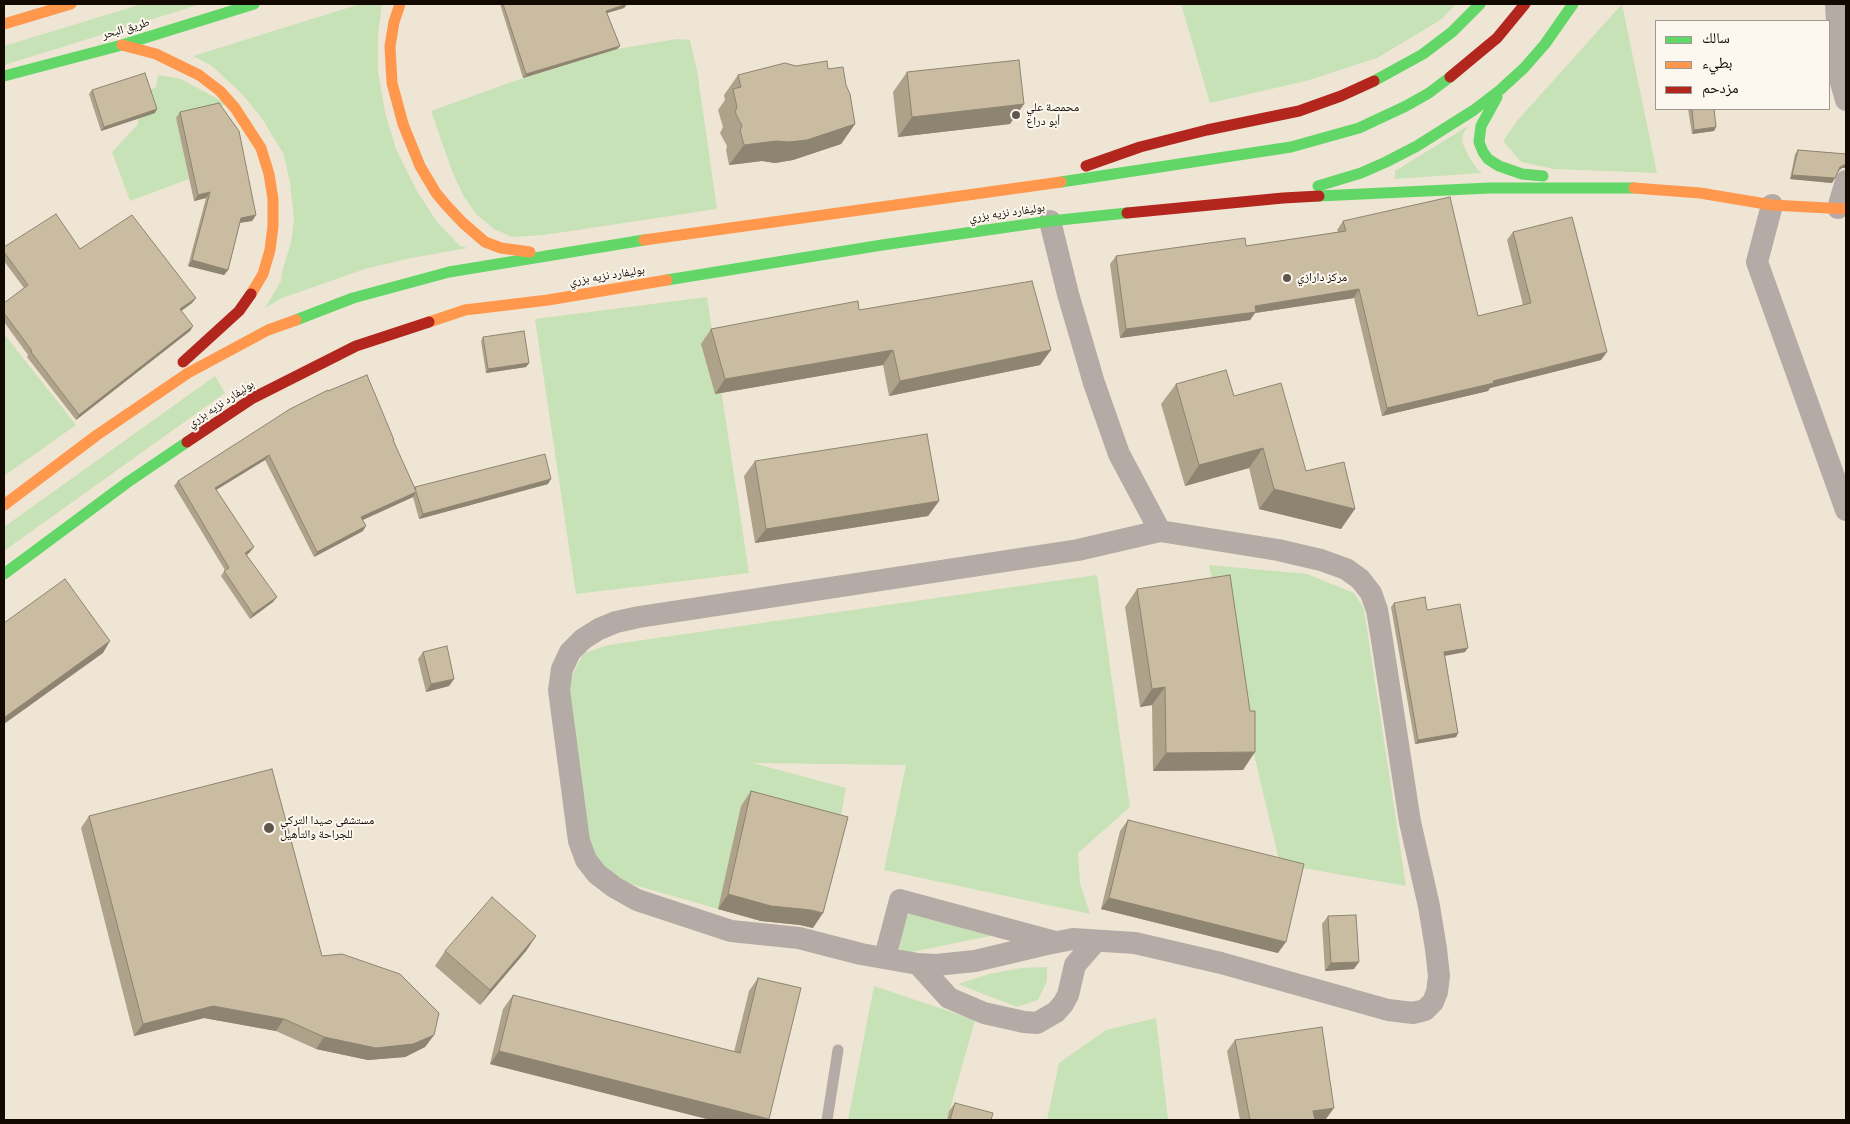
<!DOCTYPE html>
<html>
<head>
<meta charset="utf-8">
<style>
	body { margin:0 }
	#map { position:relative; width:1850px; height:1124px; overflow:hidden; background:#efe5d4; font-family:"Archivo Narrow","Noto Naskh Arabic",sans-serif }
	canvas { display:block }
	.frame { position:absolute; inset:0; border:5px solid #120a01; pointer-events:none }
	.legend { position:absolute; left:1655px; top:20px; width:175px; height:90px; box-sizing:border-box; background:#fcf7ef; border:1px solid #9e9890; margin:0; padding:6px 9px; list-style:none; font-size:15px; color:#120a01 }
	.legend li { display:flex; align-items:center; gap:10px; height:25px }
	.legend b { width:25px; border:1px solid #9e9890 }
</style>
</head>
<body>
<div id="map">
<canvas width="1850" height="1124"></canvas>
<div class="frame"></div>
<ul class="legend">
<li><b style="height:6px;background:#63d668"></b>سالك</li>
<li><b style="height:6px;background:#ff974d"></b>بطيء</li>
<li><b style="height:6px;background:#b3261e"></b>مزدحم</li>
</ul>
</div>
<script>
const g = document.querySelector('canvas').getContext('2d');
g.lineJoin = 'round';
function fill(path, color) { g.fillStyle = color; g.fill(path, 'evenodd'); }
const poly = rows => new Path2D(rows.map(r => 'M' + r).join(''));
function strokePath(path, color, width, dash) { g.strokeStyle = color; g.lineWidth = width; g.lineCap = dash ? 'butt' : 'round'; g.setLineDash(dash || []); g.stroke(path); }
function drawText(font, color, halo, rows, align = 'center') {
  g.font = font + ' "Archivo Narrow","Noto Naskh Arabic",sans-serif'; g.lineWidth = 4; g.setLineDash([]); g.textBaseline = 'middle'; g.strokeStyle = halo; g.fillStyle = color; for (const [text, x, y, turn = 0] of rows) {
    g.save(); g.translate(x, y); g.rotate((+turn || 0) * Math.PI / 180); g.textAlign = isNaN(turn) ? turn : align; if (halo) g.strokeText(text, 0, 0); g.fillText(text, 0, 0); g.restore();
  }
}
fill(poly([
	[142,4,201,4,4,65,4,46],
	[360,4,382,4,378,35,378,71,385,112,396,149,417,191,437,222,460,246,468,248,411,258,365,269,282,298,265,308,281,281,282,272,291,243,294,219,290,183,284,155,263,120,243,95,212,66,193,56],
	[1181,4,1456,4,1442,19,1377,58,1306,81,1210,103],
	[1622,4,1657,173,1554,169,1521,162,1503,141,1517,121],
	[677,39,690,40,697,70,717,209,544,235,512,237,494,229,476,214,463,195,452,171,431,111,523,78,617,49],
	[158,75,181,79,227,104,176,118,189,179,130,201,112,152,138,124,138,119,147,91,156,87],
	[1468,126,1463,134,1462,142,1469,157,1477,169,1482,173,1395,179,1395,171],
	[707,297,749,573,576,594,535,319],
	[4,334,76,425,4,476],
	[215,376,225,393,4,551,4,527],
	[1209,565,1307,574,1354,593,1364,609,1406,886,1280,864],
	[1097,575,1130,807,1078,853,1080,883,1090,914,884,870,906,765,753,763,846,788,838,832,718,909,624,882,601,865,588,842,568,689,575,669,584,653,608,645],
	[912,912,1000,934,907,953,903,952,898,946,907,916],
	[1047,967,1047,981,1038,1000,1017,1007,958,984,989,974,1021,968],
	[874,986,975,1020,947,1120,848,1120],
	[1156,1018,1168,1120,1047,1120,1059,1063,1106,1030]
]), '#c8e2b7');
strokePath(poly([
	[827,1120,838,1050]
]), '#b4aba6', 11);
strokePath(poly([
	[1836,4,1840,79,1846,100],
	[1772,205,1757,262,1846,510],
	[1838,208,1846,181],
	[1050,221,1068,294,1094,383,1119,454,1160,531],
	[1160,531,1278,550,1321,560,1346,569,1360,579,1371,593,1377,610,1382,640,1410,822,1429,906,1436,949,1439,976,1437,992,1433,1002,1425,1010,1413,1013,1388,1010,1221,963,1135,943,1073,939,1047,944,975,961,936,965,918,964,861,954,799,938,731,931,637,900,614,887,597,874,586,860,579,841,559,690,562,669,570,652,583,639,599,629,616,622,639,617,1078,550,1160,531],
	[885,957,900,900,1052,941],
	[918,964,949,998,984,1013,1024,1022,1037,1023,1056,1012,1063,1004,1068,995,1075,965,1096,941]
]), '#b4aba6', 22);
strokePath(poly([
	[4,76,122,45,254,4],
	[1374,81,1423,54,1452,32,1480,4],
	[1497,97,1481,126,1479,142,1483,152,1488,159,1499,166,1522,174,1543,176],
	[1061,182,1291,147,1359,128,1406,106,1429,93,1450,77],
	[1318,186,1361,173,1386,162,1417,146,1474,110,1500,90,1524,68,1545,44,1573,4],
	[1319,196,1490,188,1634,188],
	[667,280,882,245,1050,221,1127,213],
	[296,320,353,298,449,272,644,240],
	[4,574,128,482,187,442]
]), '#63d668', 11);
strokePath(poly([
	[400,4,394,22,390,46,392,83,403,124,420,166,436,193,446,205,463,223,485,242,501,248,530,252],
	[4,24,71,4],
	[122,45,156,54,199,75,220,91,235,108,261,148,269,174,273,199,273,226,270,250,263,274,251,294],
	[1634,188,1700,193,1772,205,1846,209],
	[644,240,1061,182],
	[429,322,465,310,548,300,667,280],
	[4,505,97,435,188,373,268,330,296,320]
]), '#ff974d', 11);
strokePath(poly([
	[1450,77,1497,38,1525,4],
	[1086,166,1140,147,1207,130,1299,111,1341,96,1374,81],
	[1127,213,1283,198,1319,196],
	[183,362,239,311,251,294],
	[187,442,253,398,356,346,429,322]
]), '#b3261e', 11);
fill(poly([
	[500,4,627,4,624,8,607,13,620,46,617,49,523,78],
	[796,66,855,124,841,144,793,160,775,163,762,161,729,165,726,150,727,146,720,133,723,127,718,110,725,100,724,95,738,75],
	[907,72,1010,124,898,137,893,92],
	[92,90,155,113,101,131,89,94],
	[1688,109,1714,109,1716,127,1714,131,1692,134],
	[180,112,256,215,252,221,240,223,228,270,224,275,188,266,206,198,194,201,176,118],
	[1798,150,1846,154,1846,168,1842,168,1839,171,1832,183,1790,179,1795,154],
	[1343,221,1478,316,1523,305,1507,240,1513,232,1601,360,1490,388,1488,391,1382,416,1354,298,1255,313,1250,320,1120,338,1110,264,1116,256,1246,246,1338,232,1337,230],
	[4,247,80,249,196,298,192,303,181,311,193,326,190,331,76,420,27,357,28,355,4,322,4,303,24,288,4,261],
	[859,310,1051,350,1040,365,889,396,883,365,715,394,701,344,711,329],
	[483,337,529,363,526,367,486,373,481,341],
	[1176,384,1234,396,1306,471,1341,529,1259,509,1249,468,1185,486,1161,404],
	[328,391,394,440,393,441,414,487,548,484,419,519,413,497,363,520,363,531,314,557,265,460,216,490,250,552,247,555,273,602,250,619,221,576,225,570,174,486,178,481],
	[755,461,939,501,928,516,755,543,744,476],
	[1137,589,1243,770,1153,771,1152,705,1140,707,1125,607],
	[1394,603,1427,610,1465,652,1445,656,1458,733,1456,737,1415,744,1391,607],
	[423,652,454,679,449,686,426,692,418,659],
	[751,791,813,928,800,925,761,921,718,909,741,806],
	[89,816,322,956,434,1035,425,1047,405,1057,368,1060,316,1049,276,1031,204,1018,134,1036,81,828],
	[1128,820,1278,953,1101,909,1120,831],
	[1328,916,1354,969,1325,971,1322,924],
	[536,936,526,951,480,1005,435,966,445,951],
	[758,978,768,1120,711,1120,490,1064,503,1009,513,995,734,1052,749,991],
	[1235,1040,1326,1119,1319,1120,1240,1120,1227,1051],
	[955,1103,991,1120,947,1120,949,1111]
]), '#aea28a');
fill(poly([
	[627,4,624,8,604,14,606,11],
	[620,46,617,49,523,78,526,74],
	[1024,104,1010,124,898,137,912,117],
	[157,109,155,113,101,131,104,127],
	[855,124,841,144,793,160,775,163,762,161,729,165,744,145],
	[1716,127,1714,131,1692,134,1694,130],
	[1846,164,1846,168,1842,168,1837,171,1840,167],
	[1792,175,1835,178,1832,183,1790,179],
	[210,192,206,198,194,201,198,195],
	[256,215,252,221,237,223,241,218],
	[192,260,228,270,224,275,188,266],
	[1359,289,1354,298,1255,313,1250,320,1120,338,1126,329,1255,306],
	[196,298,192,303,177,314,180,309],
	[193,326,190,331,76,420,79,415],
	[893,350,883,365,715,394,725,379],
	[1051,350,1040,365,889,396,900,381],
	[1607,352,1601,360,1490,388,1488,391,1382,416,1387,408],
	[529,363,526,367,486,373,488,369],
	[1263,448,1249,468,1185,486,1199,465],
	[269,455,265,460,211,493,215,488],
	[551,479,548,484,419,519,423,514],
	[1274,489,1355,509,1341,529,1259,509],
	[416,492,413,497,358,522,361,517],
	[939,501,928,516,755,543,766,529],
	[366,526,363,531,314,557,317,552],
	[254,547,250,552,242,558,245,553],
	[277,597,273,602,250,619,253,614],
	[110,641,103,653,4,724,4,719,5,717],
	[1468,648,1465,652,1442,656,1444,652],
	[454,679,449,686,426,692,431,684],
	[1165,687,1152,705,1140,707,1152,689],
	[1458,733,1456,737,1415,744,1418,740],
	[1255,752,1243,770,1153,771,1166,753],
	[728,894,811,910,823,913,813,928,800,925,761,921,718,909],
	[1109,898,1286,942,1278,953,1101,909],
	[536,936,526,951,480,1005,490,990],
	[1359,962,1354,969,1325,971,1331,963],
	[213,1006,284,1019,276,1031,204,1018,134,1036,143,1024],
	[434,1035,425,1047,405,1057,368,1060,316,1049,324,1037],
	[499,1051,769,1119,768,1120,711,1120,490,1064],
	[1334,1108,1326,1119,1319,1120,1307,1120,1313,1111]
]), '#8d8471');
const building = poly([
	[503,4,627,4,606,11,620,46,526,74,503,4],
	[1019,60,1024,104,912,117,907,72,1019,60],
	[827,61,828,69,843,67,846,85,850,94,855,124,807,140,789,142,776,141,744,145,740,130,742,126,735,112,737,107,733,89,741,87,738,75,785,63,796,66,827,61],
	[145,73,157,109,104,127,92,90,145,73],
	[219,103,239,131,256,215,241,218,228,270,192,260,210,192,198,195,180,112,219,103],
	[1692,109,1714,109,1716,127,1694,130,1692,109],
	[1798,150,1846,154,1846,164,1840,167,1835,178,1792,175,1798,150],
	[1450,197,1478,316,1531,303,1513,232,1572,217,1607,352,1493,381,1494,383,1387,408,1359,289,1255,306,1256,312,1126,329,1116,256,1245,238,1246,246,1346,231,1343,221,1450,197],
	[56,214,80,249,132,215,196,298,180,309,193,326,79,415,31,352,32,351,4,313,4,303,28,285,4,252,4,247,56,214],
	[1032,281,1051,350,900,381,893,350,725,379,711,329,858,301,859,310,1032,281],
	[524,331,529,363,488,369,483,337,524,331],
	[1226,370,1234,396,1281,383,1306,471,1344,462,1355,509,1274,489,1263,448,1199,465,1176,384,1226,370],
	[367,375,394,440,393,440,416,491,415,487,545,454,551,479,423,514,416,492,361,517,366,526,317,552,269,455,215,488,254,547,245,553,277,597,253,614,224,571,229,568,178,481,290,409,328,390,328,391,367,375],
	[927,434,939,501,766,529,755,461,927,434],
	[1230,575,1250,711,1255,711,1255,752,1166,753,1165,687,1152,689,1137,589,1230,575],
	[65,579,110,641,5,717,4,716,4,623,65,579],
	[1425,597,1427,610,1460,604,1468,648,1444,652,1458,733,1418,740,1394,603,1425,597],
	[447,646,454,679,431,684,423,652,447,646],
	[272,769,322,956,342,954,400,974,439,1013,434,1035,413,1044,376,1048,324,1037,284,1019,213,1006,143,1024,89,816,272,769],
	[751,791,848,817,823,913,811,910,771,906,728,894,751,791],
	[1128,820,1304,864,1286,942,1109,898,1128,820],
	[492,897,536,936,490,990,445,951,492,897],
	[1356,915,1359,962,1331,963,1328,916,1356,915],
	[758,978,801,988,769,1119,499,1051,513,995,740,1053,758,978],
	[1322,1027,1334,1108,1313,1111,1315,1120,1250,1120,1235,1040,1322,1027],
	[955,1103,993,1113,991,1120,950,1120,955,1103]
]);
fill(building, '#cabca1');
strokePath(building, '#8d8471', 1);
for (const [x, y, r, color] of [
	[1016,115,5,"#5f574b"],
	[1287,278,5,"#5f574b"],
	[269,828,6,"#5f574b"]
]) { const dot = new Path2D(); dot.arc(x, y, r, 0, 2 * Math.PI); g.fillStyle = color; g.fill(dot); strokePath(dot, '#fcf7ef', 2); }
drawText('12px', '#120a01', '#fcf7ef', [
	["طريق البحر",126,29,-16],
	["بوليفارد نزيه بزري",1007,213,-8],
	["بوليفارد نزيه بزري",607,276,-9],
	["بوليفارد نزيه بزري",221,404,-33]
]);
drawText('12px', '#120a01', '#fcf7ef', [
	["محمصة علي",1026,108],
	["أبو دراع",1026,122],
	["مركز دارازي",1297,278],
	["مستشفى صيدا التركي",280,821],
	["للجراحة والتأهيل",280,835]
], 'left');
</script>
</body>
</html>
